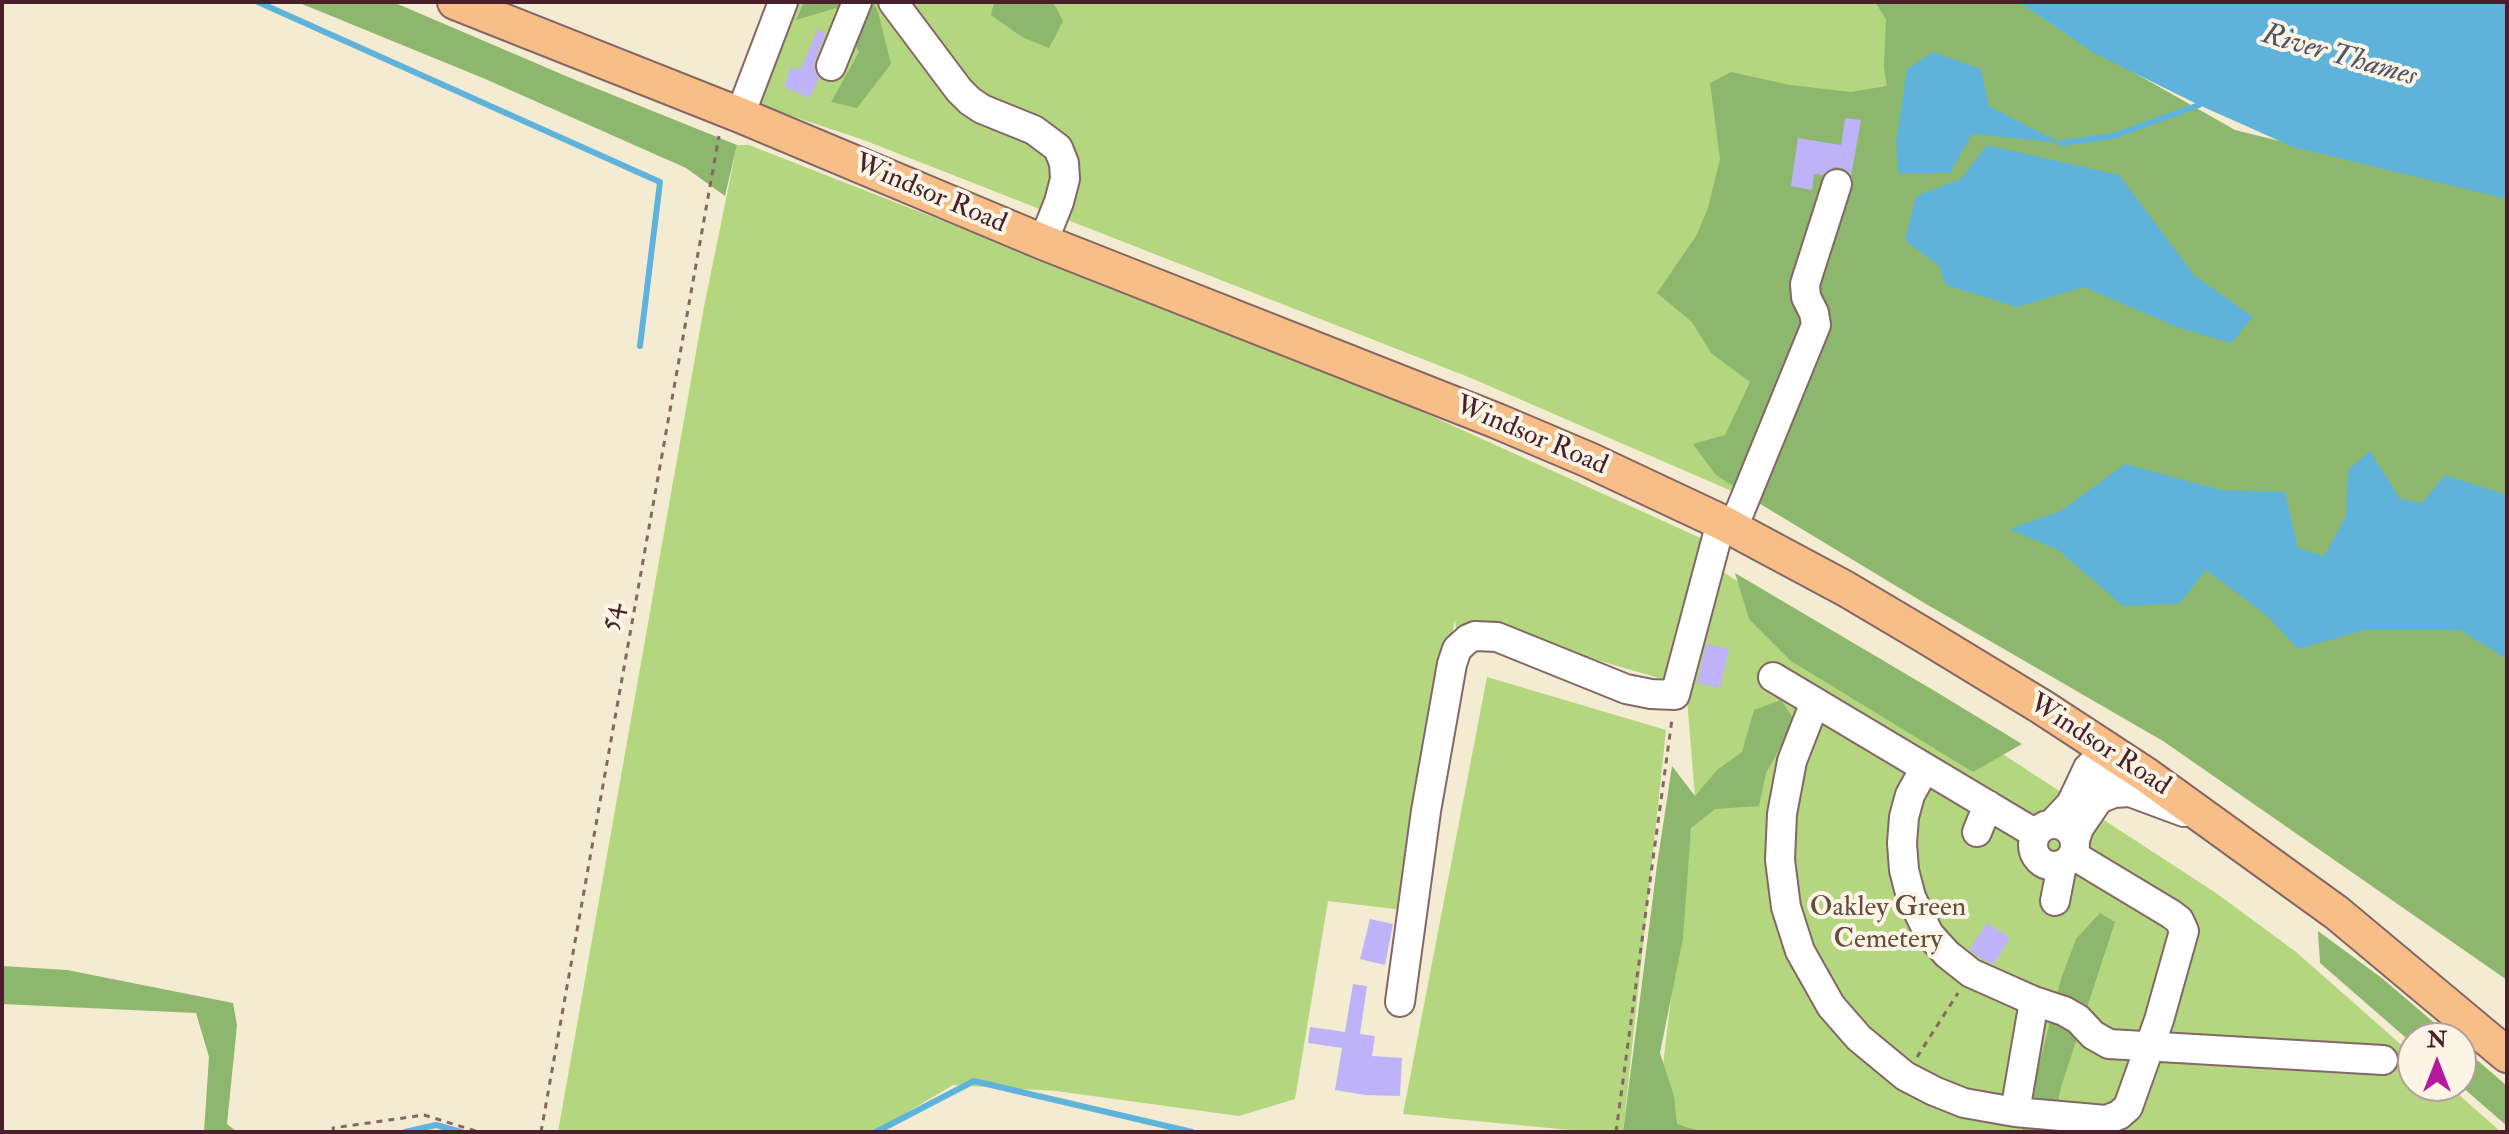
<!DOCTYPE html>
<html>
<head>
<meta charset="utf-8">
<style>
	body { margin:0 }
	#map { position:relative; width:2509px; height:1134px; overflow:hidden; background:#f3ebd2; font-family:"IM FELL Double Pica",serif }
	canvas { display:block }
	.frame { position:absolute; inset:0; border:4px solid #4a1f2b; pointer-events:none }
	.north { position:absolute; left:2397px; top:1022px; width:80px; height:80px; box-sizing:border-box; background:#fcf5e5; border:2px solid #b59f9b; border-radius:50%; rotate:0deg; font-size:22px; font-weight:700; line-height:32px; text-align:center; color:#4a1f2b }
	.north::after { content:''; display:block; margin:auto; width:28px; height:36px; background:#b5179e; clip-path:polygon(50% 0,100% 100%,50% 72%,0 100%) }
</style>
</head>
<body>
<div id="map">
<canvas width="2509" height="1134"></canvas>
<div class="frame"></div>
<div class="north">N</div>
</div>
<script>
const g = document.querySelector('canvas').getContext('2d');
g.lineJoin = 'round';
function fill(path, color) { g.fillStyle = color; g.fill(path, 'evenodd'); }
const poly = rows => new Path2D(rows.map(r => 'M' + r).join(''));
function strokePath(path, color, width, dash) { g.strokeStyle = color; g.lineWidth = width; g.lineCap = dash ? 'butt' : 'round'; g.setLineDash(dash || []); g.stroke(path); }
function drawText(font, color, halo, rows, align = 'center') {
  g.font = font + ' "IM FELL Double Pica",serif'; g.lineWidth = 8; g.setLineDash([]); g.textBaseline = 'middle'; g.strokeStyle = halo; g.fillStyle = color; for (const [text, x, y, turn = 0] of rows) {
    g.save(); g.translate(x, y); g.rotate((+turn || 0) * Math.PI / 180); g.textAlign = isNaN(turn) ? turn : align; if (halo) g.strokeText(text, 0, 0); g.fillText(text, 0, 0); g.restore();
  }
}
fill(poly([
	[798,2,1912,2,1880,111,1757,502,1471,378,861,139,758,105],
	[737,145,749,145,1374,390,1705,540,1669,681,1487,628,1456,628,1455,619,1403,910,1328,901,1295,1099,1239,1116,1056,1091,953,1085,874,1132,558,1132,704,307],
	[1720,570,2216,893,2296,952,2413,1055,2413,1086,2449,1086,2501,1132,1655,1132,1695,797,1687,699],
	[1487,677,1666,730,1623,1132,1591,1132,1403,1114]
]), '#b3d67f');
fill(poly([
	[297,2,393,2,573,79,737,145,725,196,686,168,483,78],
	[804,2,873,2,878,12,891,64,857,108,831,102,859,52,836,8,796,20],
	[994,2,1053,2,1063,21,1049,48,1022,37,991,15],
	[1875,2,2020,2,2068,35,2235,130,2507,197,2507,980,2163,741,1926,604,1757,502,1715,474,1693,444,1725,435,1750,382,1711,353,1692,322,1657,293,1696,236,1708,208,1720,159,1710,83,1731,72,1790,85,1851,92,1887,86,1884,67,1886,19],
	[1735,573,1933,690,2022,744,1973,772,1791,661,1749,619],
	[1781,700,1795,721,1766,773,1759,806,1715,809,1691,828,1683,938,1660,1053,1674,1096,1677,1124,1702,1132,1623,1132,1657,865,1672,766,1695,796,1717,770,1742,752,1754,710],
	[2100,913,2115,922,2061,1087,2052,1132,2022,1132,2061,979,2076,939],
	[2318,931,2383,979,2452,1038,2413,1038,2413,1044,2320,963],
	[2,966,67,970,233,1003,237,1025,227,1124,237,1132,204,1132,209,1057,196,1013,2,1004],
	[2461,1046,2507,1086,2507,1126,2461,1086]
]), '#8eb76e');
fill(poly([
	[2019,2,2507,2,2507,199,2293,147,2199,105,2094,53],
	[1933,52,1981,69,1989,106,2061,143,1972,134,1950,173,1898,173,1896,143,1907,69],
	[1987,145,2119,175,2195,276,2253,317,2231,343,2179,328,2084,287,2017,307,1946,285,1939,266,1905,240,1916,196,1961,179],
	[2370,451,2400,499,2422,503,2445,475,2507,495,2507,659,2460,630,2365,630,2298,649,2266,615,2206,570,2179,604,2123,606,2058,550,2009,529,2061,511,2125,464,2221,490,2285,492,2298,548,2324,556,2346,516,2348,470]
]), '#5fb3db');
strokePath(poly([
	[258,2,660,182,640,346],
	[2061,143,2113,136,2199,105],
	[405,1132,436,1125,461,1132],
	[876,1132,974,1081,1192,1132]
]), '#5fb3db', 6);
fill(poly([
	[818,29,826,33,815,60,814,69,819,77,810,98,784,87,791,67,800,70],
	[1845,118,1861,120,1851,176,1843,168,1834,167,1823,175,1814,174,1812,190,1791,186,1798,138,1841,145],
	[1706,644,1729,649,1720,688,1697,683],
	[1370,919,1393,924,1385,965,1360,959],
	[1987,923,2010,938,1994,964,1980,958,1969,950],
	[1353,984,1367,986,1360,1034,1375,1036,1372,1056,1402,1058,1400,1096,1365,1095,1335,1090,1342,1048,1308,1043,1310,1027,1345,1032]
]), '#beb3f9');
const minor = poly([
	[893,2,959,90,970,101,982,109,1034,130,1058,148,1064,163,1065,179,1059,202,1043,242],
	[831,66,857,2],
	[740,115,783,2],
	[1733,528,1816,325,1814,313,1806,297,1805,284,1837,184],
	[1773,677,2036,834],
	[1815,702,1792,761,1782,814,1780,860,1786,907,1800,951,1831,1006,1859,1038,1905,1076,1934,1091,1964,1103,2015,1112,2106,1120,2119,1115,2128,1107,2159,1020,2184,931,2179,920,2171,914,2073,855],
	[1925,768,1910,795,1904,817,1902,843,1904,870,1911,897,1929,934,1947,954,1971,973,2034,1001,2064,1011,2078,1019,2093,1035,2109,1044,2383,1060],
	[2099,799,2114,793,2130,792,2184,812],
	[2053,823,2071,804,2088,768,2102,755,2110,752,2111,770,2107,787,2079,828,2075,840],
	'2033 845a21 21 0 1 1 42 0a21 21 0 1 1-42 0Z',
	[1977,832,1988,805],
	[2055,901,2062,865],
	[1400,1002,1426,811,1452,664,1457,649,1468,639,1475,636,1497,637,1626,689,1651,694,1675,695,1721,522],
	[2015,1112,2034,1001]
]);
const major = poly([
	[455,2,740,115,1043,242,1497,421,1589,460,1721,522,1846,589,1927,637,2042,707,2146,775,2337,913,2507,1055]
]);
strokePath(minor, '#856665', 32);
strokePath(major, '#856665', 38);
strokePath(poly([
	[1917,1057,1958,993],
	[334,1132,333,1128,424,1115,479,1132],
	[541,1132,719,136],
	[1616,1132,1672,719]
]), '#856665', 3, [6, 6]);
strokePath(minor, '#fff', 28);
strokePath(major, '#f7be87', 34);
drawText('28px', '#4a1f2b', '#fcf5e5', [
	["Windsor Road",930,195,23],
	["Windsor Road",1531,437,23],
	["54",613,617,-80],
	["Windsor Road",2099,746,33]
]);
drawText('28px', '#644d40', '#fcf5e5', [
	["Oakley Green",1888,909],
	["Cemetery",1888,941]
]);
drawText('italic 30px', '#515369', '#fcf5e5', [
	["River Thames",2339,57,16]
]);
</script>
</body>
</html>
